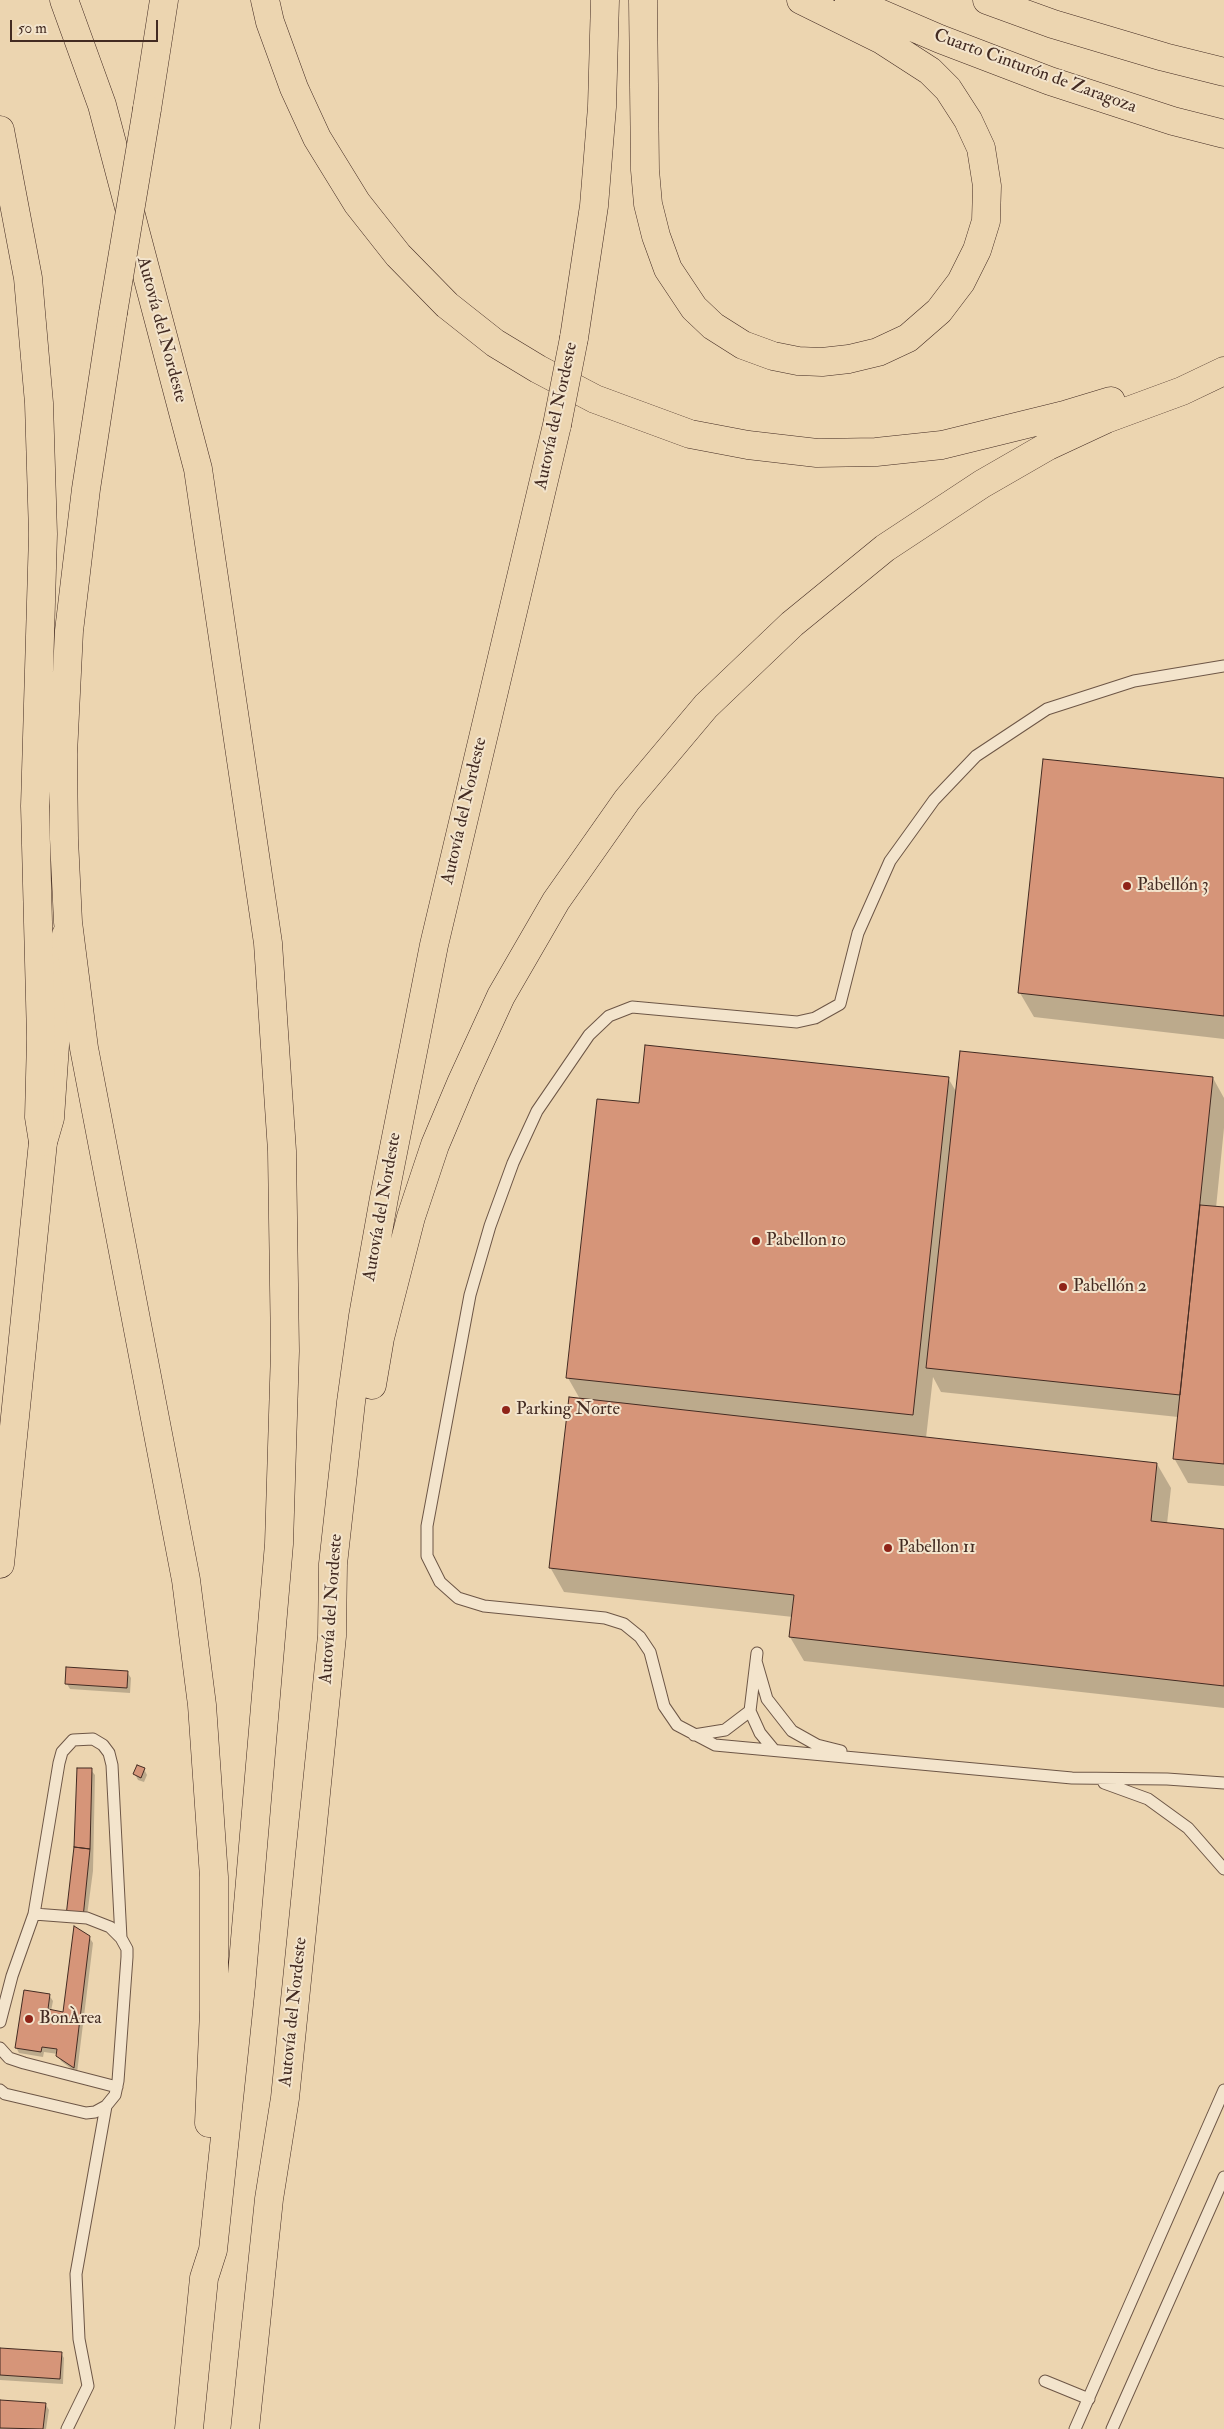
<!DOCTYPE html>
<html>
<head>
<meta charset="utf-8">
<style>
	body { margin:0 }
	#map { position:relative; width:1224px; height:2429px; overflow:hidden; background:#ecd5b0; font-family:"IM FELL Double Pica",serif }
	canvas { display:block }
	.scale { position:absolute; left:10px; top:20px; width:148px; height:22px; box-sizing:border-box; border:2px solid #432b22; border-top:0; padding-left:6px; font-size:15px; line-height:18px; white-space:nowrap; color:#432b22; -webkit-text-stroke:4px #f3e4cc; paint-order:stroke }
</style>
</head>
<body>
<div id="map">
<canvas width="1224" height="2429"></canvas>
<div class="scale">50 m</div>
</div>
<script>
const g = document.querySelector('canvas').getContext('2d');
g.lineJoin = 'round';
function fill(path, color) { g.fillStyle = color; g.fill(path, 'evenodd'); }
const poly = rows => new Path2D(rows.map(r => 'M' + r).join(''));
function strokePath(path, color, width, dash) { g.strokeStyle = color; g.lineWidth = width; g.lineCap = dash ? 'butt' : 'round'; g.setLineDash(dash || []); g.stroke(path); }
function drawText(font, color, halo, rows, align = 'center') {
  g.font = font + ' "IM FELL Double Pica",serif'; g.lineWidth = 4; g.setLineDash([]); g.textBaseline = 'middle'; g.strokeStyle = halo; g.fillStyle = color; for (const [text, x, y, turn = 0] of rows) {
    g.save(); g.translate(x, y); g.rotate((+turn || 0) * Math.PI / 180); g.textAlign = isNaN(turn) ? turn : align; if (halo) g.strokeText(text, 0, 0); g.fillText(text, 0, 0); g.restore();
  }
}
fill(poly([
	[1224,779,1224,1039,1034,1017,1020,993],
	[948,1078,957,1093,1213,1078,1224,1098,1224,1128,1216,1208,1224,1208,1224,1486,1188,1483,1174,1458,1178,1417,941,1392,933,1377,926,1438,1157,1464,1171,1488,1167,1524,1224,1530,1224,1708,804,1661,790,1637,793,1617,564,1592,550,1567,580,1399,568,1378,640,1105],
	[127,1672,131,1678,130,1693,70,1689,67,1684],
	[144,1769,147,1775,144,1782,138,1780,135,1774],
	[91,1770,95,1775,93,1871,86,1923,67,1916],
	[89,1937,93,1943,77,2073,61,2061,58,2054,44,2052,43,2057,19,2053,16,2047,49,1995,53,2001,51,2011,64,2013],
	[0,2349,61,2353,64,2358,63,2384,0,2380],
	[0,2401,46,2405,49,2410,46,2429,0,2429]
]), '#0003');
const building = poly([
	[1043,759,1224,778,1224,1016,1018,993,1043,759],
	[645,1045,949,1077,913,1415,566,1378,597,1099,639,1103,645,1045],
	[960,1051,1213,1077,1180,1395,926,1368,960,1051],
	[1200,1205,1224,1207,1224,1464,1173,1459,1200,1205],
	[569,1397,1157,1463,1151,1521,1224,1529,1224,1686,789,1637,794,1595,549,1568,569,1397],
	[66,1667,128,1671,127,1688,65,1684,66,1667],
	[137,1765,145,1768,141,1778,133,1774,137,1765],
	[77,1768,92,1768,90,1849,74,1847,77,1768],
	[74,1847,90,1849,83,1918,66,1916,74,1847],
	[74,1926,90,1936,74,2068,56,2056,57,2049,42,2047,41,2052,15,2048,24,1990,50,1994,48,2009,63,2012,74,1926],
	[0,2348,62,2352,60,2379,0,2375,0,2348],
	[0,2400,46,2403,43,2429,0,2428,0,2400]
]);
fill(building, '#d69579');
strokePath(building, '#432b22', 1);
const lane = poly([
	[1224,666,1134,681,1047,709,976,756,934,800,890,861,858,933,840,1004,815,1018,797,1022,632,1007,609,1016,589,1035,537,1111,513,1163,490,1226,470,1295,427,1526,427,1556,440,1582,458,1598,484,1606,605,1618,624,1624,640,1637,650,1652,664,1706,677,1725,715,1745,1072,1778,1167,1779,1224,1783],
	[757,1653,750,1711,760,1733,774,1750],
	[756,1661,767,1699,792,1731,817,1745,841,1751],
	[694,1735,725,1730,750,1711],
	[1104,1783,1148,1799,1188,1828,1224,1869],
	[0,2022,12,1976,34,1914,59,1763,62,1752,73,1740,93,1739,103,1745,109,1753,112,1765,121,1938],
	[0,2048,9,2058,24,2063,117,2087],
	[0,2090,5,2094,86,2113,95,2112,106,2106,115,2095,118,2081,127,1957,127,1949,121,1938,110,1927,87,1918,34,1914],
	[1045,2381,1089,2399],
	[67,2429,88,2386,79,2339,76,2274,106,2106],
	[1075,2429,1224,2090],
	[1112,2429,1224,2177]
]);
const primary = poly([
	[0,1564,43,1142,50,1118,60,972,66,935]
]);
const highway = poly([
	[64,0,102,105,198,469,268,943,282,1151,285,1351,279,1544,241,1986,213,2250,204,2278,189,2429],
	[265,0,270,22,294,88,317,138,357,203,398,255,447,305,495,343,538,369,595,399,690,434,748,445,817,453,876,452,942,445,1068,414,1111,401],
	[643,0,645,170,648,204,656,236,668,269,694,308,713,326,743,345,773,356,798,361,822,362,849,359,878,352,908,338,939,311,961,282,977,250,986,221,987,186,981,148,968,120,948,89,930,71,882,40,801,0],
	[849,0,940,39,1050,81,1173,121,1224,134],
	[987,0,1053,24,1164,57,1224,72],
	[147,109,164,0],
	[0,130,28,278,39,403,43,534,35,806,41,1038,39,1117,43,1142],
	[113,313,86,489,69,631,63,754,64,839,68,922,84,1048,186,1580,202,1705,214,1877,214,2011,209,2123],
	[574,338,594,206,602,107,605,0],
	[372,1385,380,1338,411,1217,435,1145,462,1081,501,996,556,901,627,800,706,706,792,624,885,548,982,484,1048,446,1106,419,1182,391,1224,371],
	[245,2429,269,2199,285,2098,332,1636,333,1564,351,1402,363,1316,384,1198,434,945,557,425]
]);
strokePath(lane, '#6d5646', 13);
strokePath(primary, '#432b22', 29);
strokePath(highway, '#432b22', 29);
strokePath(lane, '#f3e4cc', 11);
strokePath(primary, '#ecd5b0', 28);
strokePath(highway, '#ecd5b0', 28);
const highwayBridge = poly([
	[113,313,147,109],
	[557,425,574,338]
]);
strokePath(highwayBridge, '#432b22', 29, []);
strokePath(highwayBridge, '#ecd5b0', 28);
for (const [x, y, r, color] of [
	[1127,886,5,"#8f2418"],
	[756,1241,5,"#8f2418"],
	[1063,1287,5,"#8f2418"],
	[506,1410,5,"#8f2418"],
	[888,1548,5,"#8f2418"],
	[29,2019,5,"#8f2418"]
]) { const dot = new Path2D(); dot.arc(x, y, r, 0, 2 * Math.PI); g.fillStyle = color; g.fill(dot); strokePath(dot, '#f3e4cc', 2); }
drawText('18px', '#432b22', '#f3e4cc', [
	["Cuarto Cinturón de Zaragoza",1035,72,20],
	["Autovía del Nordeste",161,330,75],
	["Autovía del Nordeste",557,416,-78],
	["Autovía del Nordeste",465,811,-77],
	["Autovía del Nordeste",383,1207,-80],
	["Autovía del Nordeste",332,1609,-86],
	["Autovía del Nordeste",294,2012,-84]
]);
drawText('18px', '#432b22', '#f3e4cc', [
	["Pabellón 3",1137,886],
	["Pabellon 10",766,1241],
	["Pabellón 2",1073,1287],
	["Parking Norte",516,1410],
	["Pabellon 11",898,1548],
	["BonÀrea",39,2019]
], 'left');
</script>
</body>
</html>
